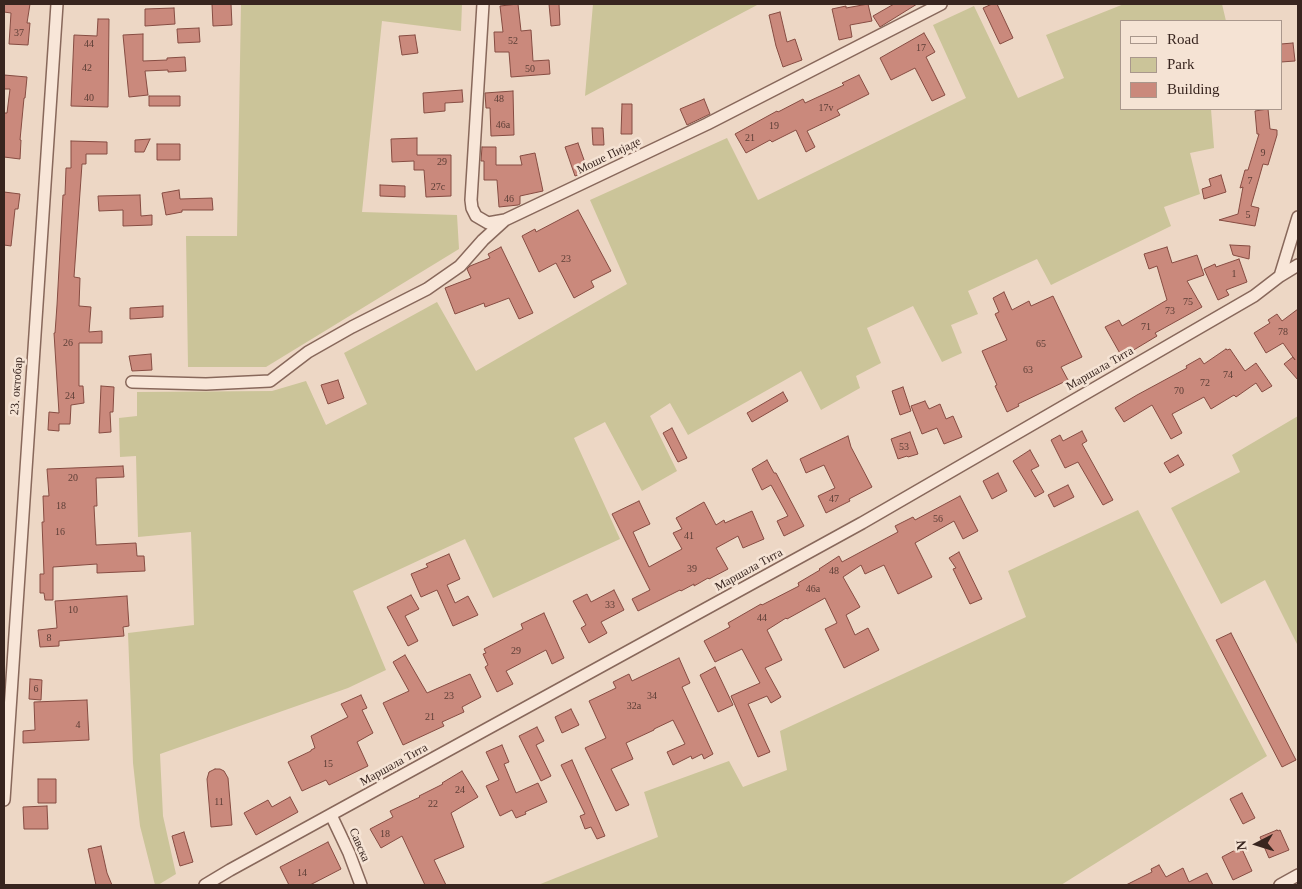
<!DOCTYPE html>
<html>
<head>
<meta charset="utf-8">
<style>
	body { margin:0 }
	#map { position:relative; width:1302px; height:889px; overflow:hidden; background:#edd7c5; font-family:"Times New Roman",serif }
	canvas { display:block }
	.frame { position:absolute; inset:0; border:5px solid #38251f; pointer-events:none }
	.legend { position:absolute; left:1120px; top:20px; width:162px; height:90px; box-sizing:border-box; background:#f5e3d4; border:1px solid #a9978c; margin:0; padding:6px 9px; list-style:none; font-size:15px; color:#38251f }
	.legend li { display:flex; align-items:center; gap:10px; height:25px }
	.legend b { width:25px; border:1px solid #a9978c }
	.north { position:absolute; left:1232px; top:819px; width:50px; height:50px; -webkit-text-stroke:4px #f5e3d4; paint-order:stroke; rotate:265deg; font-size:14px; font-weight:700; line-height:20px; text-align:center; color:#38251f }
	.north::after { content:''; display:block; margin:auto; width:18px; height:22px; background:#38251f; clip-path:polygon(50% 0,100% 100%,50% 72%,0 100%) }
</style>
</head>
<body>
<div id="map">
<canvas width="1302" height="889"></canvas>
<div class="frame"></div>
<ul class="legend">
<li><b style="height:6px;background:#f8e6d8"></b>Road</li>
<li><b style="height:14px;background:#cbc499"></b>Park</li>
<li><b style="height:14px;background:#ca897c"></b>Building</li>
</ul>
<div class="north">N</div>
</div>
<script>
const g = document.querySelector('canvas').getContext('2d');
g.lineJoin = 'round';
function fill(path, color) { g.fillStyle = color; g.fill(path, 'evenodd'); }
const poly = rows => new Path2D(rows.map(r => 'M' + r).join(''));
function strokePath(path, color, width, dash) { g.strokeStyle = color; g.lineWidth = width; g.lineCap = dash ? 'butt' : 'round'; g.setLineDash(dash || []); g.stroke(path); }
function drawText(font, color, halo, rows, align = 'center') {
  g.font = font + ' "Times New Roman",serif'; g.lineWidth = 5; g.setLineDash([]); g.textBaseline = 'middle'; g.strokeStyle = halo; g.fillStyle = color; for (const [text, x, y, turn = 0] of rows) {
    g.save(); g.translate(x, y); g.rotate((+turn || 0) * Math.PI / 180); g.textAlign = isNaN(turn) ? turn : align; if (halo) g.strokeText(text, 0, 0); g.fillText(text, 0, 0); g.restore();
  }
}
fill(poly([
	[241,4,462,4,461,31,382,21,362,212,457,215,459,249,266,367,188,367,186,236,237,236],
	[593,4,759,4,585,96],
	[1124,4,1222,4,1226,21,1121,21,1121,109,1211,109,1214,148,1190,153,1200,194,1164,207,1171,226,1051,285,1037,259,968,291,978,314,951,325,962,353,942,362,913,306,867,328,881,363,856,376,860,388,821,410,801,371,688,435,670,403,650,416,677,471,642,491,605,422,574,438,620,539,493,598,465,539,353,591,386,670,348,688,160,754,163,816,176,874,158,885,155,885,140,826,133,763,128,633,194,625,191,532,138,537,136,456,120,457,119,418,137,416,137,392,272,391,306,381,326,425,367,404,344,353,437,302,476,371,627,284,590,200,727,138,758,200,966,98,933,25,974,6,1018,98,1064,78,1046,35],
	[1298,416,1298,646,1265,580,1221,604,1171,508,1240,472,1232,455],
	[1138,510,1267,756,1061,885,538,885,658,837,644,792,729,761,743,787,787,770,780,731,1026,617,1008,571]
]), '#cbc499');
const building = poly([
	[4,4,30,4,27,23,30,23,28,45,9,44,11,13,4,12,4,4],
	[212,4,231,4,232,25,213,26,212,4],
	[518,4,521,31,531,30,533,61,549,60,550,74,511,77,509,52,495,52,494,32,503,32,500,6,518,4],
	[549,4,559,4,560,25,551,26,549,4],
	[868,4,872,21,850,25,852,37,839,40,832,9,846,6,846,8,868,4],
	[894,4,917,4,880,27,873,16,894,4],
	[992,4,997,4,1013,38,1000,44,983,8,992,4],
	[174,8,175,24,145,26,145,9,174,8],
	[780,12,787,42,795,39,802,60,783,67,776,46,769,15,780,12],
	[98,19,109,19,108,107,71,106,74,35,97,36,98,19],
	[199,28,200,42,178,43,177,29,199,28],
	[924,33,935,52,926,57,945,95,932,101,915,68,891,80,880,58,924,33],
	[143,34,143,61,167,60,167,58,185,57,186,71,168,72,168,70,145,71,148,95,129,97,123,35,143,34],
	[415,35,418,53,402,55,399,36,415,35],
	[1293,43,1295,61,1281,62,1281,44,1293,43],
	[4,75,27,77,25,98,24,98,20,140,21,140,20,159,4,157,4,113,7,113,10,89,4,89,4,75],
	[859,75,869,94,837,110,840,115,807,131,815,147,806,152,796,130,772,142,770,140,746,153,735,134,777,111,778,112,803,99,805,103,844,85,842,83,859,75],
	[462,90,463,102,445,103,445,111,424,113,423,93,462,90],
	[513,91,514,135,491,136,490,108,486,108,485,93,513,91],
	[149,96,180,96,180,106,149,106,149,96],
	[704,99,710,114,687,125,680,109,704,99],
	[622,104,632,104,632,134,621,134,622,104],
	[1268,109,1270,129,1277,130,1277,135,1268,165,1263,164,1251,206,1259,208,1255,226,1219,220,1238,214,1243,187,1240,188,1245,170,1248,170,1259,134,1257,134,1255,111,1268,109],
	[592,128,603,128,604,145,593,145,592,128],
	[417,138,417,155,451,155,451,196,426,197,424,170,414,170,414,161,392,162,391,139,417,138],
	[150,139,144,152,135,152,135,140,150,139],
	[71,141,107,142,107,154,86,154,86,164,82,164,74,277,80,278,79,306,91,307,89,332,102,331,102,343,79,343,79,386,83,386,84,403,71,405,70,424,59,424,59,431,48,430,49,412,59,413,54,333,55,333,57,305,63,195,65,195,66,168,71,168,71,141],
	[578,143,588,171,575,176,565,147,578,143],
	[157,144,180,144,180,160,157,160,157,144],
	[482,147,496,147,496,165,522,165,520,156,535,153,543,191,520,196,520,204,518,205,499,207,497,180,484,180,484,161,481,161,482,147],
	[1221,175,1226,192,1204,199,1202,189,1211,186,1209,179,1221,175],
	[380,185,405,186,405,197,380,196,380,185],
	[179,190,180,199,212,198,213,210,182,210,182,212,166,215,162,193,179,190],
	[4,192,20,194,18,209,15,209,11,246,4,245,4,192],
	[140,195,141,216,152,215,152,225,123,226,123,210,99,211,98,196,140,195],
	[578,210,611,271,591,281,594,287,574,298,556,263,539,272,522,236,535,229,536,232,578,210],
	[1230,245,1250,246,1249,259,1233,255,1230,245],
	[501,247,533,313,519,319,509,298,485,307,484,303,455,314,445,288,471,278,467,269,470,266,490,258,488,254,501,247],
	[1167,247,1172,263,1197,255,1204,275,1187,281,1202,307,1155,333,1157,336,1122,357,1105,327,1119,320,1122,326,1167,300,1157,266,1149,269,1144,254,1167,247],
	[1239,259,1247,282,1226,290,1229,295,1218,300,1204,269,1215,264,1216,267,1239,259],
	[1004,292,1012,310,1029,301,1031,306,1053,296,1082,357,1061,367,1068,380,1018,404,1019,406,1007,412,995,386,997,385,982,351,1007,340,995,314,999,312,993,298,1004,292],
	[163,306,163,317,130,319,130,308,163,306],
	[1298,309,1298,380,1284,364,1293,357,1295,360,1283,343,1266,353,1254,333,1270,323,1268,320,1277,314,1282,321,1298,309],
	[1226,349,1227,350,1230,349,1245,371,1256,363,1272,386,1262,392,1256,383,1236,397,1234,395,1211,409,1204,397,1172,414,1182,433,1171,439,1152,405,1124,422,1115,408,1137,395,1187,368,1186,366,1200,358,1204,364,1226,349],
	[151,354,152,370,132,371,129,356,151,354],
	[338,380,344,398,328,404,321,385,338,380],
	[101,386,114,387,113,412,110,412,111,432,99,433,101,386],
	[903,387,911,411,900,415,892,391,903,387],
	[783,392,788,401,752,422,747,413,783,392],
	[925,401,929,409,940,404,946,419,953,416,962,437,944,444,937,428,922,434,911,406,925,401],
	[672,428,687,458,678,462,663,433,672,428],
	[1082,431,1087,441,1082,444,1113,500,1103,505,1078,462,1065,468,1051,440,1060,435,1063,441,1082,431],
	[910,432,918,454,908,457,907,456,898,459,891,439,910,432],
	[848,436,851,447,872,487,849,499,850,501,826,513,818,496,835,488,824,465,806,473,800,459,848,436],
	[1030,450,1039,466,1031,470,1044,492,1035,497,1013,461,1030,450],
	[1178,455,1184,465,1170,473,1164,463,1178,455],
	[767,460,774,473,776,473,804,526,784,536,777,521,788,516,771,485,762,490,752,469,767,460],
	[123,466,124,477,96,478,97,506,94,506,96,545,136,543,137,556,144,556,145,571,97,573,97,564,53,567,53,600,45,600,44,593,40,593,40,574,44,574,42,522,44,522,43,496,49,496,47,469,123,466],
	[998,473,1007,491,992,499,983,481,998,473],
	[1068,485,1074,497,1054,507,1048,495,1068,485],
	[960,496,978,531,963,539,954,521,915,543,932,577,898,594,884,565,865,574,861,565,843,577,860,607,846,615,855,635,868,628,879,650,844,668,825,629,837,623,825,598,787,619,786,618,767,630,782,660,765,668,781,697,771,703,767,696,748,704,770,752,758,757,731,696,760,683,742,649,715,662,704,641,730,627,728,623,761,604,762,605,799,586,798,583,820,570,819,569,839,556,842,562,898,532,895,526,913,517,915,520,960,496],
	[639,501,650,524,633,532,649,567,682,549,673,533,682,529,676,518,704,502,716,525,724,520,725,523,752,511,764,539,743,548,738,536,716,548,728,569,709,579,708,578,694,586,694,584,681,591,680,590,638,611,632,599,650,590,612,514,639,501],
	[959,552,982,599,970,604,953,569,956,568,949,558,959,552],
	[449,554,460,579,447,585,455,603,468,596,478,615,453,626,437,590,421,597,411,574,428,567,426,564,449,554],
	[614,590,624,610,601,622,607,633,589,643,581,628,586,625,573,601,587,594,591,602,614,590],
	[411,595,419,609,405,616,418,641,408,646,387,607,411,595],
	[127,596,129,626,123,627,124,636,59,641,59,646,40,647,38,630,57,628,55,601,127,596],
	[544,613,564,658,552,664,546,650,506,671,513,684,497,692,485,667,488,665,483,654,486,653,484,649,523,629,521,624,544,613],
	[1231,633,1296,760,1282,767,1216,640,1231,633],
	[405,655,427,693,470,674,481,697,462,707,464,712,442,722,444,726,403,745,383,703,409,691,393,662,405,655],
	[679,658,690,683,682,687,713,754,704,759,702,754,692,759,691,756,673,765,667,752,685,744,673,720,654,729,654,730,626,743,633,759,611,769,629,805,616,811,585,748,606,738,589,701,616,688,613,682,629,674,632,681,679,658],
	[715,667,733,705,718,712,700,675,715,667],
	[30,679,42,680,41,700,29,699,30,679],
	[361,695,367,708,362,710,373,733,357,742,368,766,329,785,326,780,302,791,288,762,311,751,311,750,315,748,311,736,348,717,341,704,361,695],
	[87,700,89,740,23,743,23,731,35,730,34,702,87,700],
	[571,709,579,725,562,733,555,717,571,709],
	[537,727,544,741,536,745,551,776,541,781,519,736,537,727],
	[502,745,509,762,504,764,516,793,538,783,547,802,525,812,526,814,516,818,512,810,500,816,486,786,499,780,486,752,502,745],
	[572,760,605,836,597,839,591,827,585,829,580,816,585,814,561,765,572,760],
	[215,769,220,769,224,771,228,778,232,825,211,827,207,779,209,772,215,769],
	[462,771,478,797,451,813,464,847,434,860,446,885,425,885,402,836,381,848,370,829,393,817,390,811,420,797,419,796,443,784,442,783,462,771],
	[38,779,56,779,56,803,38,803,38,779],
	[1242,793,1255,818,1243,824,1230,799,1242,793],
	[290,797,298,812,256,835,244,813,268,800,272,807,290,797],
	[47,806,48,829,24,829,23,807,47,806],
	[1277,830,1278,831,1280,830,1289,850,1269,858,1260,837,1277,830],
	[184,832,193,862,180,866,172,836,184,832],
	[328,842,341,869,310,885,289,885,280,867,328,842],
	[101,846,107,873,112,885,96,885,88,849,101,846],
	[1241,847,1252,871,1233,880,1222,857,1241,847],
	[1159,865,1166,877,1183,868,1189,882,1207,873,1213,885,1126,885,1152,872,1151,869,1159,865]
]);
fill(building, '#ca897c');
strokePath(building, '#864c42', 1);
const minor = poly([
	[483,4,471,200,472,208,476,216,488,223,505,220,707,124,941,4],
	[1280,276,1298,217],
	[132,382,206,384,270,381,308,352,352,327,427,289,460,266,483,240,505,220],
	[4,800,57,4],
	[331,815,349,853,361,885],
	[205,885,230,870,862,523,1254,296,1280,276,1298,265],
	[1280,885,1298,875]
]);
strokePath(minor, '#88685b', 14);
strokePath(minor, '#f8e6d8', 11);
drawText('10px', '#5c3e36', null, [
	["37",19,33],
	["52",513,41],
	["44",89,44],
	["17",921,48],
	["42",87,68],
	["50",530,69],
	["40",89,98],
	["48",499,99],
	["17v",826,108],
	["46a",503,125],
	["19",774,126],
	["21",750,138],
	["9",1263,153],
	["29",442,162],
	["7",1250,181],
	["27c",438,187],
	["46",509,199],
	["5",1248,215],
	["23",566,259],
	["1",1234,274],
	["75",1188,302],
	["73",1170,311],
	["71",1146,327],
	["78",1283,332],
	["26",68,343],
	["65",1041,344],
	["63",1028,370],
	["74",1228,375],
	["72",1205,383],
	["70",1179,391],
	["24",70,396],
	["53",904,447],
	["20",73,478],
	["47",834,499],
	["18",61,506],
	["56",938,519],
	["16",60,532],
	["41",689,536],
	["39",692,569],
	["48",834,571],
	["46a",813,589],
	["33",610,605],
	["10",73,610],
	["44",762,618],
	["8",49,638],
	["29",516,651],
	["6",36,689],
	["23",449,696],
	["34",652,696],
	["32a",634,706],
	["21",430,717],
	["4",78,725],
	["15",328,764],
	["24",460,790],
	["11",219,802],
	["22",433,804],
	["18",385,834],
	["14",302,873]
]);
drawText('12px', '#38251f', '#f5e3d4', [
	["Моше Пијаде",609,156,-26],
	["Маршала Тита",1100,369,-30],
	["23. октобар",17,386,-86],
	["Маршала Тита",749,570,-29],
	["Маршала Тита",394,765,-29],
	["Савска",359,845,67]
]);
</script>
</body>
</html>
